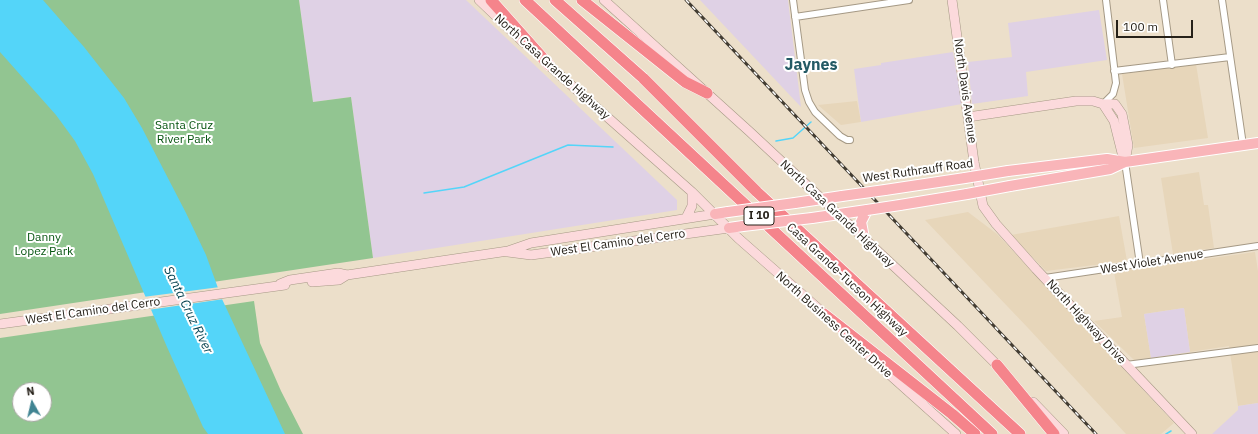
<!DOCTYPE html>
<html>
<head>
<meta charset="utf-8">
<style>
	body { margin:0 }
	#map { position:relative; width:1258px; height:434px; overflow:hidden; background:#ecdfca; font-family:"IBM Plex Sans",sans-serif }
	canvas { display:block }
	.north { position:absolute; left:12px; top:382px; width:40px; height:40px; box-sizing:border-box; background:#fff; border:1px solid #a8a6a3; border-radius:50%; rotate:352deg; font-size:11px; font-weight:700; line-height:16px; text-align:center; color:#262119 }
	.north::after { content:''; display:block; margin:auto; width:14px; height:18px; background:#408492; clip-path:polygon(50% 0,100% 100%,50% 72%,0 100%) }
	.scale { position:absolute; left:1116px; top:20px; width:77px; height:18px; box-sizing:border-box; border:2px solid #262119; border-top:0; padding-left:5px; font-size:12px; line-height:14px; white-space:nowrap; color:#262119; -webkit-text-stroke:3px #fff; paint-order:stroke }
</style>
</head>
<body>
<div id="map">
<canvas width="1258" height="434"></canvas>
<div class="north">N</div>
<div class="scale">100 m</div>
</div>
<script>
const g = document.querySelector('canvas').getContext('2d');
g.lineJoin = 'round';
function fill(path, color) { g.fillStyle = color; g.fill(path, 'evenodd'); }
const poly = rows => new Path2D(rows.map(r => 'M' + r).join(''));
function strokePath(path, color, width, dash) { g.strokeStyle = color; g.lineWidth = width; g.lineCap = dash ? 'butt' : 'round'; g.setLineDash(dash || []); g.stroke(path); }
function drawText(font, color, halo, rows, align = 'center') {
  g.font = font + ' "IBM Plex Sans",sans-serif'; g.lineWidth = 4; g.setLineDash([]); g.textBaseline = 'middle'; g.strokeStyle = halo; g.fillStyle = color; for (const [text, x, y, turn = 0] of rows) {
    g.save(); g.translate(x, y); g.rotate((+turn || 0) * Math.PI / 180); g.textAlign = isNaN(turn) ? turn : align; if (halo) g.strokeText(text, 0, 0); g.fillText(text, 0, 0); g.restore();
  }
}
fill(poly([
	[1196,64,1208,138,1134,148,1122,74],
	[857,101,861,122,841,125,818,105],
	[1199,172,1204,205,1208,205,1214,248,1173,254,1161,178],
	[968,212,997,234,1174,423,1161,434,1126,434,1029,329,925,220],
	[1119,216,1127,261,1046,271,1011,235],
	[1255,252,1258,271,1258,403,1238,406,1229,346,1190,352,1184,308,1144,314,1151,358,1134,360,1094,321,1122,317,1114,272]
]), '#e7d6ba');
fill(poly([
	[299,0,466,0,677,200,677,210,373,258,351,97,313,102],
	[700,0,788,0,801,107],
	[1099,10,1107,60,1026,72,1028,96,972,104,968,62,1012,57,1008,23],
	[953,52,962,104,861,122,854,69,881,65,881,63],
	[1184,308,1190,352,1151,358,1144,314],
	[1258,403,1258,434,1212,434,1238,410,1238,406]
]), '#dfd1e5');
fill(poly([
	[0,0,299,0,313,102,351,97,373,258,0,314],
	[254,301,260,343,281,391,303,434,0,434,0,338],
	[20,390,44,390,44,414,20,414]
]), '#92c591');
fill(poly([
	[0,0,43,0,84,47,124,98,142,128,186,213,206,255,222,299,285,434,208,434,203,427,167,347,93,174,75,141,56,115,0,52]
]), '#54d5f9');
fill(poly([
	[220,287,224,299,148,310,143,297]
]), '#ecdfca');
strokePath(poly([
	[776,141,793,138,811,122],
	[424,193,464,187,568,145,613,147],
	[1166,434,1171,431]
]), '#54d5f9', 1.5);
const street = poly([
	[793,0,805,90,809,102,815,112,840,136,847,140,850,140],
	[1163,0,1172,65],
	[1222,0,1243,145],
	[795,17,909,0],
	[1114,71,1230,57],
	[1103,104,1113,94,1116,83,1106,0],
	[1125,162,1140,264],
	[1045,278,1258,246],
	[1126,365,1258,348]
]);
const secondary = poly([
	[479,0,524,43],
	[604,0,750,132,958,326,1002,370],
	[952,0,974,162,983,206,996,224,1036,269,1192,434],
	[544,61,692,192,738,238,829,318],
	[1103,104,1114,121,1124,161],
	[968,117,1076,101,1093,101,1103,104,1115,104,1122,114,1124,124,1128,145,1125,162],
	[686,218,692,206,692,192],
	[508,252,531,255,729,228],
	[312,282,339,280,347,275],
	[280,284,290,280,338,273,347,275,508,251,531,243,715,214],
	[0,324,285,285],
	[861,349,956,434],
	[1033,402,1064,434]
]);
const primary = poly([
	[1008,171,1107,159,1125,162],
	[1010,186,1110,169,1125,162,1258,143],
	[885,190,965,178],
	[795,203,842,196],
	[900,205,967,194],
	[715,214,728,212],
	[812,218,867,210],
	[729,228,743,226],
	[864,238,861,222,867,210]
]);
const highway = poly([
	[491,0,549,65],
	[525,0,992,434],
	[555,0,643,78,757,192,1020,434],
	[582,0,685,82,707,93],
	[824,314,952,414,975,434],
	[997,365,1054,434]
]);
strokePath(street, '#a59985', 8);
strokePath(secondary, '#a59985', 10);
strokePath(primary, '#fff', 12);
strokePath(highway, '#fff', 12);
strokePath(street, '#fff', 6);
strokePath(secondary, '#fcdadc', 9);
strokePath(primary, '#f9b5b9', 10);
strokePath(highway, '#f5848b', 11);
const rail = poly([
	[686,0,1096,434]
]);
strokePath(rail, '#423c32', 3);
strokePath(rail, '#fff', 1.5, [4.5]);
const primaryBridge = poly([
	[965,178,1008,171],
	[967,194,1010,186],
	[842,196,885,190],
	[867,210,900,205],
	[728,212,795,203],
	[743,226,812,218]
]);
strokePath(primaryBridge, '#fff', 12, []);
strokePath(primaryBridge, '#f9b5b9', 10);
for (const [x, y, w] of [
	[759,216,30]
]) { const box = new Path2D(); box.roundRect(x - w / 2, y - 9, w, 18, 3); g.fillStyle = '#fff'; g.fill(box); strokePath(box, '#262119', 1); }
drawText('bold 11px', '#262119', null, [
	["I 10",759,216]
]);
drawText('12px', '#262119', '#fff', [
	["North Casa Grande Highway",552,67,42],
	["North Davis Avenue",965,91,82],
	["West Ruthrauff Road",918,171,-8],
	["North Casa Grande Highway",837,214,43],
	["West El Camino del Cerro",618,243,-8],
	["West Violet Avenue",1152,262,-9],
	["Casa Grande-Tucson Highway",847,280,43],
	["West El Camino del Cerro",93,311,-8],
	["North Highway Drive",1086,322,47],
	["North Business Center Drive",834,325,42]
]);
drawText('12px', '#075511', '#fff', [
	["Santa Cruz",184,126],
	["River Park",184,140],
	["Danny",44,238],
	["Lopez Park",44,252]
]);
drawText('italic 13px', '#064250', '#fff', [
	["Santa Cruz River",188,310,64]
]);
drawText('bold 16px', '#235a65', '#fff', [
	["Jaynes",811,65]
]);
</script>
</body>
</html>
